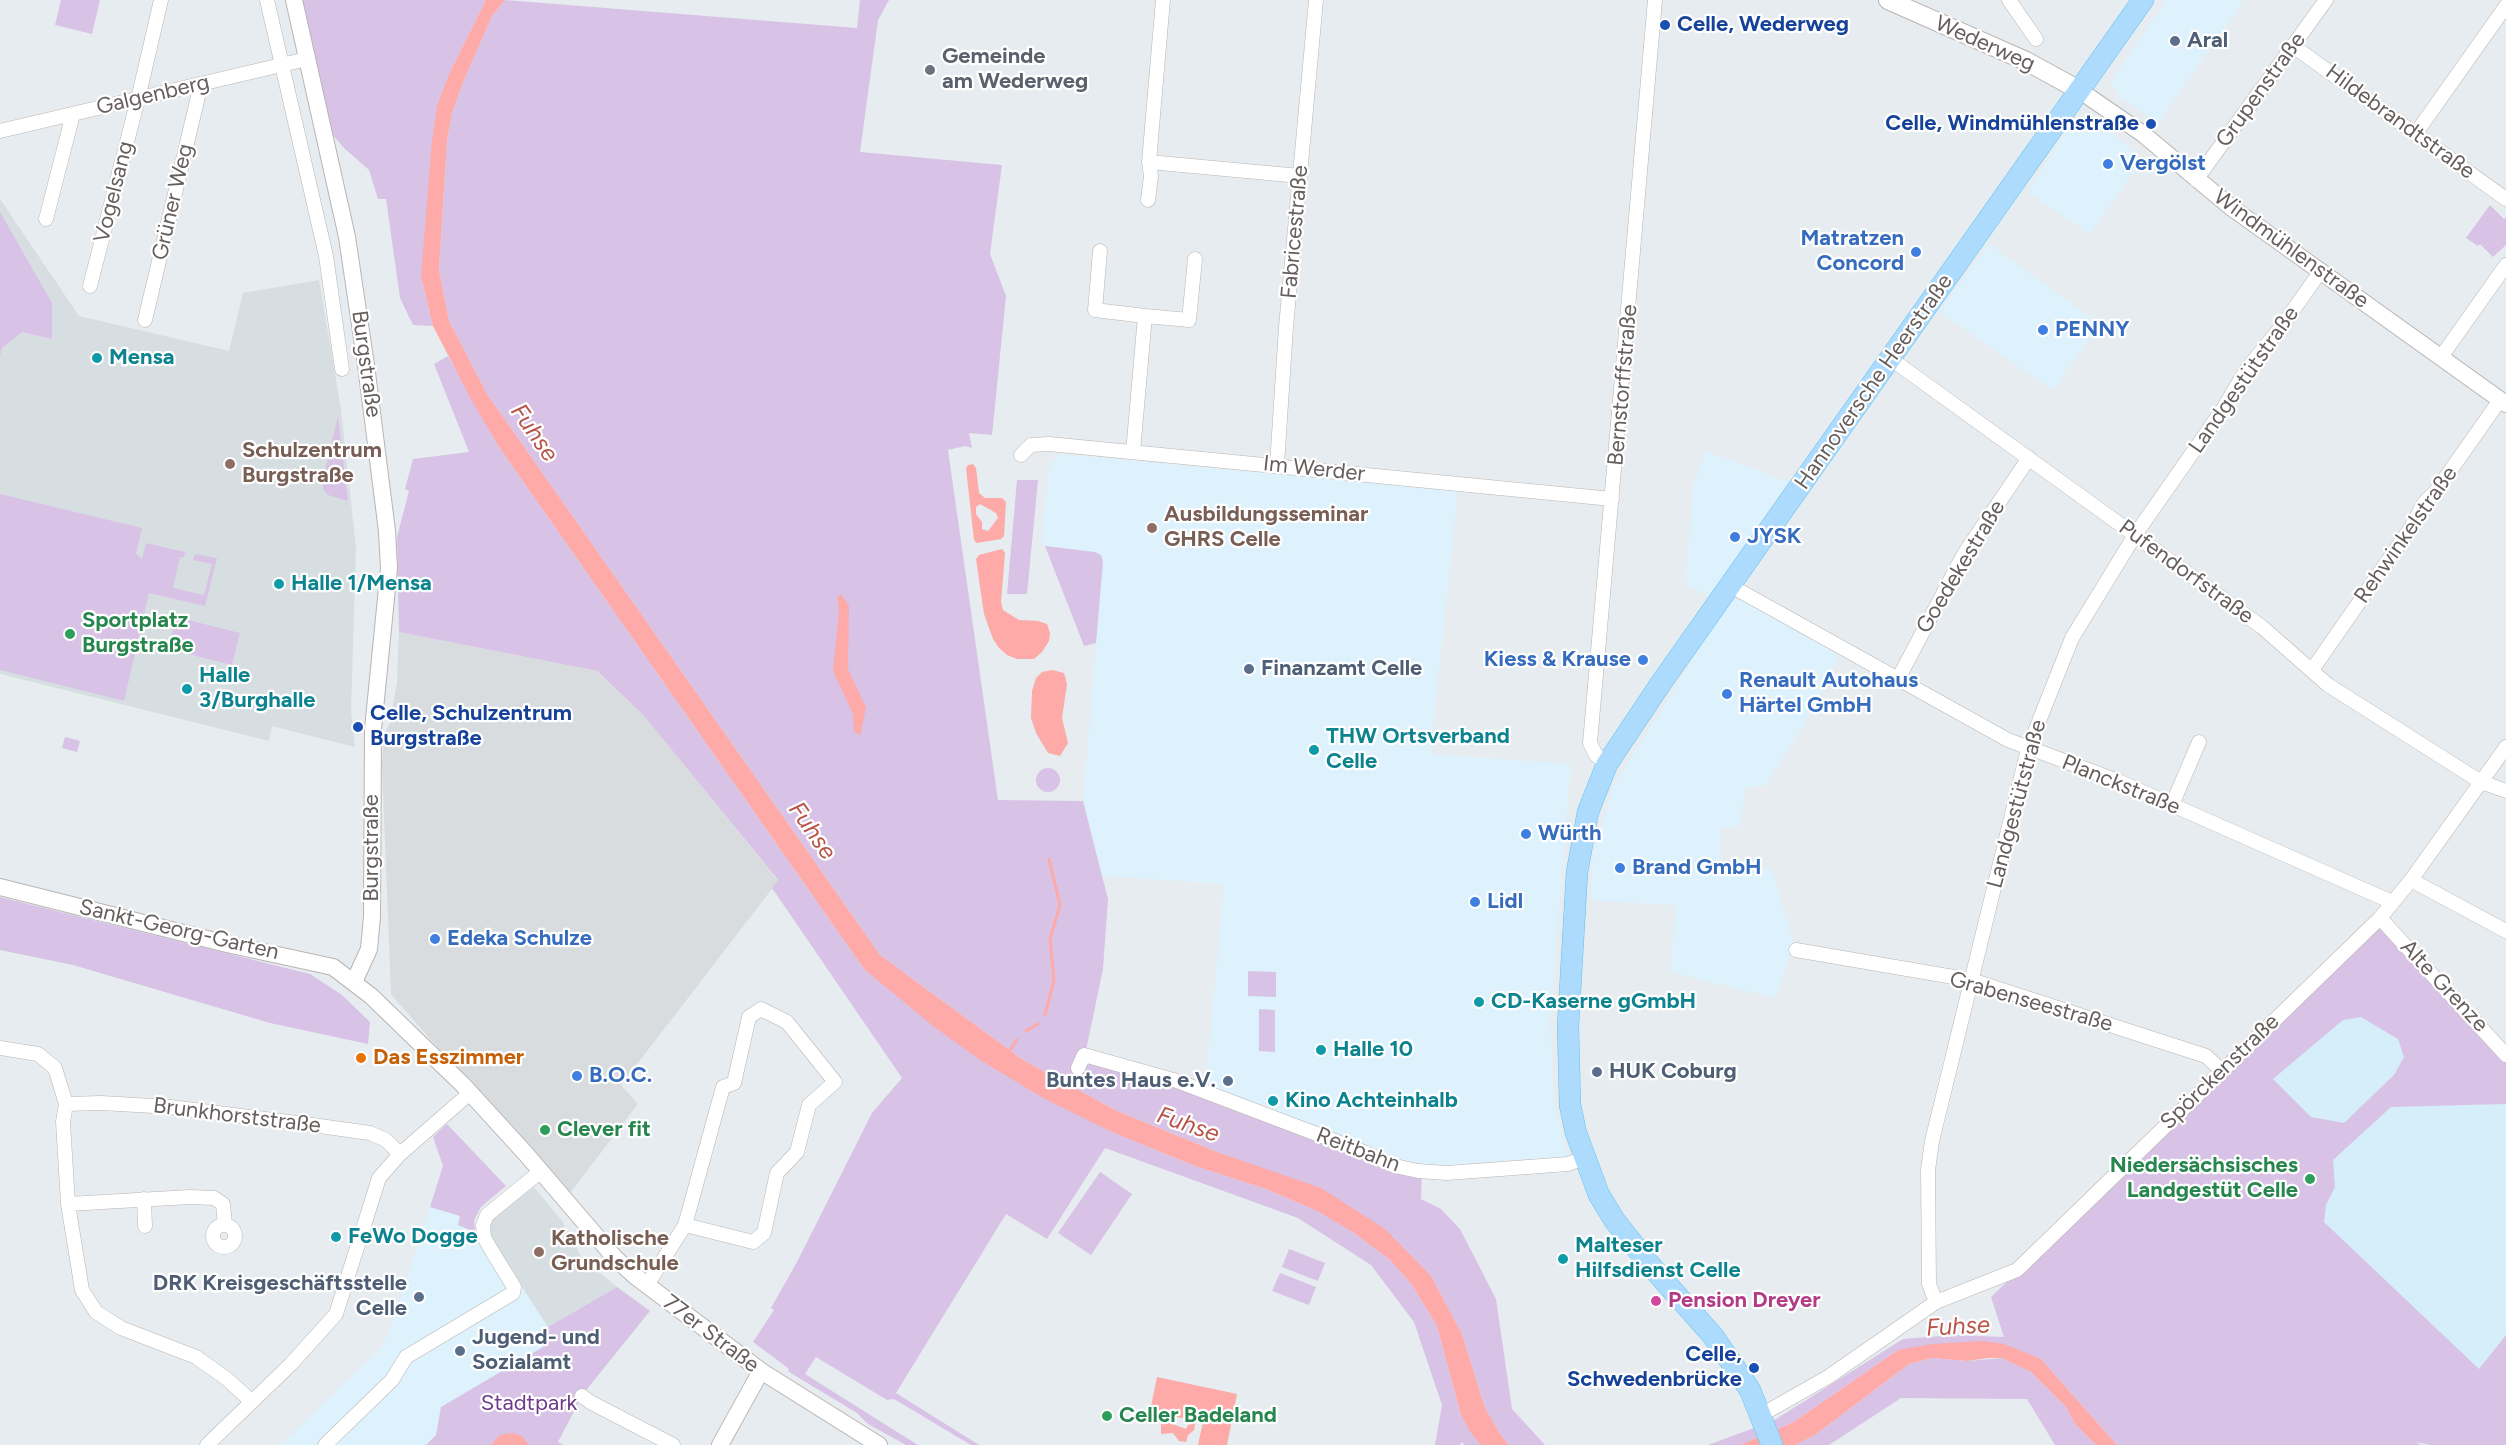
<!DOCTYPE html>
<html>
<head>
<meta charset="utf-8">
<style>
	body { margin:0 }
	canvas { display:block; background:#e6ecef }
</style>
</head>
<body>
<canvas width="2506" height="1445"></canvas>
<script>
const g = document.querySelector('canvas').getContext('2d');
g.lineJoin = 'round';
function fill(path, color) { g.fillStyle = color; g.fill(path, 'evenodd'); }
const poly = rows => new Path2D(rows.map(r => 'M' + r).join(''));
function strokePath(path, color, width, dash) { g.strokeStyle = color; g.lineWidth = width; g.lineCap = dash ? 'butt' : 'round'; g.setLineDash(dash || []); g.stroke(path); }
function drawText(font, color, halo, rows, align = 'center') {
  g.font = font + ' Figtree,sans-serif'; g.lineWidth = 4.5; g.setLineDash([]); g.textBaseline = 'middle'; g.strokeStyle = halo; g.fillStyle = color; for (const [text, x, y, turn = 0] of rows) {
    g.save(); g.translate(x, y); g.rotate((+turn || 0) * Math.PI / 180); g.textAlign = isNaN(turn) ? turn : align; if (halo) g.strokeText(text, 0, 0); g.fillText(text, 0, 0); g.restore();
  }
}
fill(poly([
	[2167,0,2244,0,2158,123,2122,98,2113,87,2111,81],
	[2080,117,2106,127,2143,160,2089,234,2028,192,2070,125],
	[1989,244,2099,324,2053,390,1939,312],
	[1706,451,1788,482,1709,597,1687,584,1686,576,1693,487],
	[1061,454,1458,491,1430,754,1571,764,1550,1019,1554,1101,1568,1157,1422,1167,1364,1152,1205,1091,1224,884,1102,876,1083,801,1103,562,1095,552,1045,546,1041,543,1050,464],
	[1740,599,1839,655,1807,719,1765,786,1746,787,1740,827,1721,827,1719,864,1772,870,1794,945,1775,998,1670,972,1676,905,1591,901,1593,856,1614,785,1730,601],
	[430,1207,460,1216,458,1225,491,1239,548,1327,543,1347,441,1407,436,1435,426,1445,281,1445,382,1347,391,1327]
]), '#ddf2fd');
fill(poly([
	[399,632,596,671,644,716,778,881,621,1085,638,1104,567,1197,391,994,382,764,384,735,390,722,397,682]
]), '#d8dcde');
fill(poly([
	[0,199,79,316,229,351,243,293,319,280,341,409,356,548,351,712,355,747,272,726,269,741,0,674],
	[534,1187,562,1221,582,1258,617,1287,548,1327,491,1239,490,1227,493,1217]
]), '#d7dee2');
fill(poly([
	[61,0,100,0,92,34,55,25],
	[300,0,486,0,450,72,421,277,433,326,413,325,400,298,386,199,378,199,369,170,345,149,330,132],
	[505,0,857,28,860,0,889,0,878,20,860,152,1002,165,990,254,1006,296,992,435,969,433,972,448,965,446,948,450,998,800,1083,801,1102,876,1108,899,1103,969,1085,1055,1363,1152,1422,1167,1421,1199,1441,1209,1460,1229,1496,1299,1512,1409,1545,1445,1509,1445,1502,1437,1485,1408,1462,1334,1431,1276,1217,1152,1117,1111,1023,1060,880,955,487,394,449,321,439,270,447,141,452,113,464,80,492,16],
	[2490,205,2504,219,2506,217,2506,245,2493,257,2480,244,2478,246,2466,238],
	[0,212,52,303,52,339,22,332,2,348,0,356],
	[448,356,499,447,864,969,980,1060,1112,1132,1195,1166,1266,1189,1317,1211,1354,1233,1390,1260,1412,1285,1437,1326,1461,1415,1481,1445,1464,1445,1462,1442,1460,1445,1435,1445,1442,1405,1414,1322,1371,1265,1298,1218,1105,1148,1047,1239,1006,1214,896,1393,979,1445,971,1445,894,1399,887,1400,816,1357,805,1374,918,1445,906,1445,868,1424,857,1413,789,1372,788,1368,753,1342,774,1310,771,1308,797,1262,872,1113,902,1078,772,888,778,880,644,716,597,671,399,632,397,537,409,491,405,489,413,459,469,452,434,364],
	[338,416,348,501,330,496,324,491,322,483],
	[1017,480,1038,480,1027,594,1007,594],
	[0,494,142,528,136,554,142,559,146,543,185,552,184,557,180,557,173,588,204,595,212,564,193,560,195,554,217,558,205,606,149,593,124,701,0,670],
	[1045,546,1095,552,1101,555,1103,562,1096,643,1084,646],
	[176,617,240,633,232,665,168,649],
	[65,737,80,741,77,752,62,748],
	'1036 780a12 12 0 1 1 24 0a12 12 0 1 1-24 0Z',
	[0,897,310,974,342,995,370,1022,368,1044,270,1023,73,965,0,950],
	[2380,923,2506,1061,2506,1445,2430,1445,2416,1442,2421,1445,2117,1445,2041,1359,1898,1350,1792,1423,1740,1445,1708,1445,1773,1421,1903,1339,1955,1335,2004,1337,1991,1297],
	[1248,971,1276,972,1276,997,1248,996],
	[1259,1009,1275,1010,1275,1052,1259,1051],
	[447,1124,506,1186,481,1207,474,1220,475,1232,458,1225,460,1216,430,1207,443,1166,433,1137],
	[1100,1172,1132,1194,1091,1255,1058,1233],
	[1289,1249,1325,1263,1318,1281,1282,1267],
	[1280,1273,1316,1287,1309,1305,1272,1291],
	[617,1287,650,1311,583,1394,558,1442,563,1445,426,1445,436,1435,441,1407,543,1347,548,1327],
	[1932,1358,1967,1361,2002,1358,2031,1372,2066,1407,2076,1425,2096,1445,2055,1445,2027,1399,1901,1398,1829,1445,1795,1445,1815,1435,1909,1364]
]), '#d8c3e6');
fill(poly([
	[2361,1017,2398,1039,2404,1057,2394,1075,2344,1123,2311,1117,2273,1079,2343,1020],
	[2506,1104,2506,1335,2479,1369,2324,1222,2326,1205,2335,1187,2333,1160,2391,1107]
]), '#d6edfa');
fill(poly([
	[486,0,505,0,492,16,464,80,452,113,447,141,439,270,449,321,487,394,880,955,1023,1060,1117,1111,1217,1152,1321,1188,1385,1229,1431,1276,1462,1334,1485,1408,1502,1437,1509,1445,1481,1445,1471,1433,1461,1415,1437,1326,1412,1285,1390,1260,1354,1233,1317,1211,1266,1189,1195,1166,1112,1132,1045,1099,980,1060,933,1026,864,969,499,447,472,401,433,326,421,277,432,141,437,106,450,72],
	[973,464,976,468,979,493,985,498,1002,498,1006,502,1004,536,1001,539,977,543,974,540,966,468,968,465],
	[980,504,996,513,998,518,988,531,982,529,982,522,976,514,976,507],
	[1002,549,1005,553,1001,602,1003,610,1019,620,1038,621,1047,624,1050,633,1049,641,1042,652,1034,659,1017,659,1007,655,999,648,993,639,984,614,976,559,979,555],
	[841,594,849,606,848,669,866,708,860,736,854,731,853,714,833,671,839,611,837,598],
	[1052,670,1064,673,1067,684,1062,718,1068,743,1060,756,1048,753,1036,733,1031,718,1032,691,1036,678,1042,672],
	[1982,1341,2004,1344,2041,1359,2117,1445,2096,1445,2076,1425,2066,1407,2031,1372,2002,1358,1988,1358,1967,1361,1932,1358,1909,1364,1815,1435,1795,1445,1740,1445,1792,1423,1898,1350,1932,1344],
	[1157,1377,1237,1394,1227,1445,1198,1445,1203,1422,1196,1420,1194,1430,1188,1435,1186,1442,1179,1441,1173,1433,1161,1434,1161,1424,1170,1423,1186,1429,1191,1420,1150,1411],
	[512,1433,522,1436,529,1445,491,1445,500,1435]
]), '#fdaaa8');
strokePath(poly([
	[1045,1015,1054,980,1050,939,1060,905,1049,859],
	[1026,1031,1038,1024],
	[1008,1053,1017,1040]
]), '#fdaaa8', 3);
const minor = poly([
	[267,0,326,256,342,369],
	[1163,0,1149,162,1300,176],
	[2009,0,2036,39],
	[2293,46,2506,199],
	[0,131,307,59],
	[2416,133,2506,6],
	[2196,180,2326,0],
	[1148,200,1151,176,1149,162],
	[46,219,73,114],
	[1100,251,1095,310,1145,316],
	[90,286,138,99,161,0],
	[145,320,201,84],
	[2441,357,2506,265],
	[1891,359,2262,627,2328,685,2481,782,2506,791],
	[1133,452,1145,316,1189,320,1195,259],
	[1021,455,1031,445,1049,444,1612,499],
	[1277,465,1286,327,1316,0],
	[1731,586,2008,740,2118,781,2392,902],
	[2312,670,2410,529,2424,503,2436,491,2500,400],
	[1898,679,1964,554,2029,458],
	[1607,764,1596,755,1590,743,1655,0],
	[2172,805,2199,742],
	[2411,880,2506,931],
	[2380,918,2506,1055],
	[1796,950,1971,980,2206,1056,2221,1070],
	[0,1048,38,1054,55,1068,66,1104],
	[1078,1068,1084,1055,1177,1081,1364,1152,1395,1166,1418,1171,1447,1173,1568,1164,1584,1158],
	[144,1199,145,1226],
	[68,1204,190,1197,214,1198,223,1204,225,1225],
	'213 1236a11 11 0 1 1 22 0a11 11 0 1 1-22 0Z',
	[647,1285,685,1225,723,1087,734,1083,749,1017,761,1009,787,1022,835,1082,809,1105,797,1152,777,1173,764,1233,753,1242,685,1225],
	[1936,1302,1929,1284,1928,1170,1932,1141,2028,749,2072,638,2135,535,2223,409,2246,370,2282,326,2320,272],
	[582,1396,590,1402,673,1445],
	[251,1401,227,1379,196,1357,121,1328,96,1312,82,1290,68,1204,63,1122,66,1104,101,1103,171,1107,312,1125,370,1133,386,1140,400,1154],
	[1761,1415,1828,1377,1936,1302,2017,1270,2380,918,2411,880,2506,747],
	[207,1445,291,1364,336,1314,379,1178,400,1154,470,1093],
	[325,1445,392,1380,406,1357,513,1293,514,1287,490,1248,484,1237,483,1225,487,1215,541,1171]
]);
const tertiary = poly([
	[294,0,347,237,366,365,387,531,389,568,373,729,372,917,369,949,354,982],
	[2079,90,2143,134,2232,208,2506,404],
	[0,887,227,944,333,967,371,996,463,1085,526,1154,615,1258,635,1276,761,1371,879,1445],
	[720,1445,761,1371]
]);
const secondary = poly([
	[1888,0,2026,61,2079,90]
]);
const primary = poly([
	[1772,1445,1750,1390,1713,1336,1650,1265,1615,1221,1599,1195,1576,1133,1570,1105,1568,1026,1577,872,1588,812,1607,764,1661,683,2143,0]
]);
strokePath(minor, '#bab4b3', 15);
strokePath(tertiary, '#bab4b3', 18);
strokePath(secondary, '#bab4b2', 20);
strokePath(primary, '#5fc2ee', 22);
strokePath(minor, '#fff', 14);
strokePath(tertiary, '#fff', 16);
strokePath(secondary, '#fff', 18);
strokePath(primary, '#addbfd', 21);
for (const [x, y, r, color] of [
	[1665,25,6,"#1a4fb4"],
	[2175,41,6,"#5c6f8a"],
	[930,70,6,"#6b7280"],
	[2151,124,6,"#1a4fb4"],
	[2108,164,6,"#3f7fe0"],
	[1916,252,6,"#3f7fe0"],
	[2043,330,6,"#3f7fe0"],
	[97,358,6,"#0f9aa8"],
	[230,464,6,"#8d6e63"],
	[1152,528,6,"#8d6e63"],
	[1735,537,6,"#3f7fe0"],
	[279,584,6,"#0f9aa8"],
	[70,634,6,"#2e9e5b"],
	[1643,660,6,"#3f7fe0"],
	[1249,669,6,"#5c6f8a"],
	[187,689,6,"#0f9aa8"],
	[1727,694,6,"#3f7fe0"],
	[358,727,6,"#1a4fb4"],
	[1314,750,6,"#0f9aa8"],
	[1526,834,6,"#3f7fe0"],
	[1620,868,6,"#3f7fe0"],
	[1475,902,6,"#3f7fe0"],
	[435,939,6,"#3f7fe0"],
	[1479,1002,6,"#0f9aa8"],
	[1321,1050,6,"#0f9aa8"],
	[361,1058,6,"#e8710a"],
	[1597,1072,6,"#5c6f8a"],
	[577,1076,6,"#3f7fe0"],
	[1228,1081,6,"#5c6f8a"],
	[1273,1101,6,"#0f9aa8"],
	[545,1130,6,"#2e9e5b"],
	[2310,1179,6,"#2e9e5b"],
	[336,1237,6,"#0f9aa8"],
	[539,1252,6,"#8d6e63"],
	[1563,1259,6,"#0f9aa8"],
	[419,1297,6,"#5c6f8a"],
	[1656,1301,6,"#d1479c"],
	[460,1351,6,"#5c6f8a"],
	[1754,1368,6,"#1a4fb4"],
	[1107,1416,6,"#2e9e5b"]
]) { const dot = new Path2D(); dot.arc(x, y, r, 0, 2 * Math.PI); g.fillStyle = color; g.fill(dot); strokePath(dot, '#fff', 2); }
drawText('bold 22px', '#164399', '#fff', [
	["Celle, Wederweg",1677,25],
	["Celle, Windmühlenstraße",2139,124,"right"],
	["Celle, Schulzentrum",370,714],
	["Burgstraße",370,739],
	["Celle,",1742,1355,"right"],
	["Schwedenbrücke",1742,1380,"right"]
], 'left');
drawText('bold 22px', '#4e5e75', '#fff', [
	["Aral",2187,41],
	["Finanzamt Celle",1261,669],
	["HUK Coburg",1609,1072],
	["Buntes Haus e.V.",1216,1081,"right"],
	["DRK Kreisgeschäftsstelle",407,1284,"right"],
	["Celle",407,1309,"right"],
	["Jugend- und",472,1338],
	["Sozialamt",472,1363]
], 'left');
drawText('22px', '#665e5d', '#fff', [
	["Wederweg",1985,44,24],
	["Grupenstraße",2261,90,-54],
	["Galgenberg",153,95,-13],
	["Hildebrandtstraße",2400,122,36],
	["Vogelsang",114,192,-76],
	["Grüner Weg",173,202,-77],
	["Fabricestraße",1295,232,-85],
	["Windmühlenstraße",2291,249,36],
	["Burgstraße",366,364,82],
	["Landgestütstraße",2244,380,-55],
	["Hannoversche Heerstraße",1874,382,-55],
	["Bernstorffstraße",1623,385,-85],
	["Im Werder",1314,469,6],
	["Rehwinkelstraße",2406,535,-55],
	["Goedekestraße",1961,567,-59],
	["Pufendorfstraße",2186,572,36],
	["Planckstraße",2121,785,22],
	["Landgestütstraße",2017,804,-75],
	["Burgstraße",372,848,-90],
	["Sankt-Georg-Garten",179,930,13],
	["Alte Grenze",2444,986,47],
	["Grabenseestraße",2031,1002,16],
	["Spörckenstraße",2220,1072,-44],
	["Brunkhorststraße",237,1116,7],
	["Reitbahn",1358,1150,21],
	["77er Straße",711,1334,37]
]);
drawText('bold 22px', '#5b616d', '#fff', [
	["Gemeinde",942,57],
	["am Wederweg",942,82]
], 'left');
drawText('bold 22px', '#366cbe', '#fff', [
	["Vergölst",2120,164],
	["Matratzen",1904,239,"right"],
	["Concord",1904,264,"right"],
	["PENNY",2055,330],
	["JYSK",1747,537],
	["Kiess & Krause",1631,660,"right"],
	["Renault Autohaus",1739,681],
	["Härtel GmbH",1739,706],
	["Würth",1538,834],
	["Brand GmbH",1632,868],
	["Lidl",1487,902],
	["Edeka Schulze",447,939],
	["B.O.C.",589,1076]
], 'left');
drawText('bold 22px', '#0d838f', '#fff', [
	["Mensa",109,358],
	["Halle 1/Mensa",291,584],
	["Halle",199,676],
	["3/Burghalle",199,701],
	["THW Ortsverband",1326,737],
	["Celle",1326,762],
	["CD-Kaserne gGmbH",1491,1002],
	["Halle 10",1333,1050],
	["Kino Achteinhalb",1285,1101],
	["FeWo Dogge",348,1237],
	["Malteser",1575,1246],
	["Hilfsdienst Celle",1575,1271]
], 'left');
drawText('bold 22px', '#785e54', '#fff', [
	["Schulzentrum",242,451],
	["Burgstraße",242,476],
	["Ausbildungsseminar",1164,515],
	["GHRS Celle",1164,540],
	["Katholische",551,1239],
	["Grundschule",551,1264]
], 'left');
drawText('bold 22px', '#27864d', '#fff', [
	["Sportplatz",82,621],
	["Burgstraße",82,646],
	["Clever fit",557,1130],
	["Niedersächsisches",2298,1166,"right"],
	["Landgestüt Celle",2298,1191,"right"],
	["Celler Badeland",1119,1416]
], 'left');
drawText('bold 22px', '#c56008', '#fff', [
	["Das Esszimmer",373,1058]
], 'left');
drawText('bold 22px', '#b23c85', '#fff', [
	["Pension Dreyer",1668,1301]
], 'left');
drawText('22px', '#6c3989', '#fff', [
	["Stadtpark",529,1404]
]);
drawText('italic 24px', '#b85347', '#fff', [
	["Fuhse",534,433,55],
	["Fuhse",812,831,55],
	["Fuhse",1188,1125,19],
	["Fuhse",1958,1327,-3]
]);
</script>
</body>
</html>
